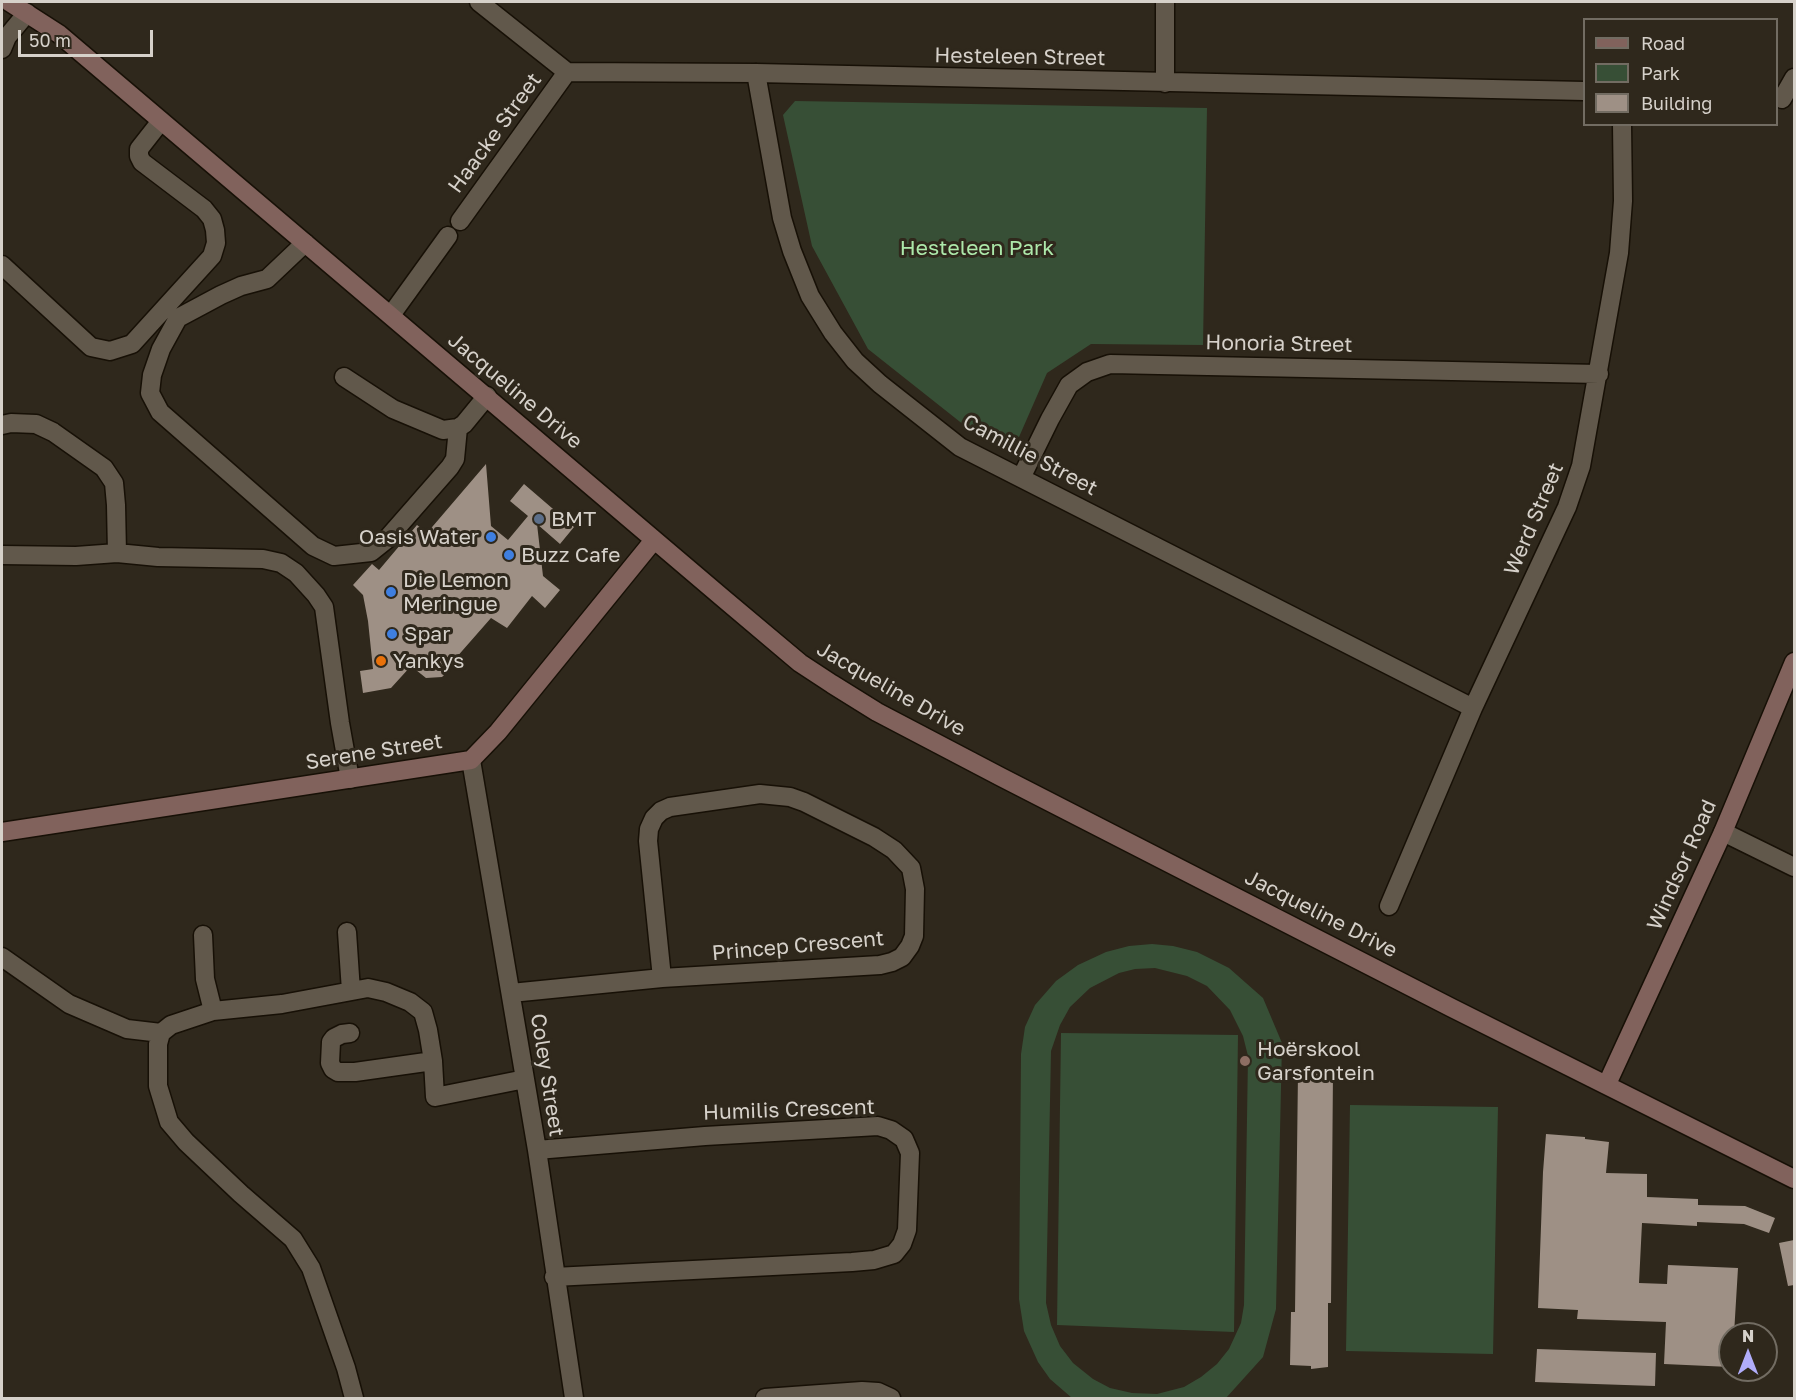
<!DOCTYPE html>
<html>
<head>
<meta charset="utf-8">
<style>
	body { margin:0 }
	#map { position:relative; width:1796px; height:1400px; overflow:hidden; background:#2f281c; font-family:"Golos Text",sans-serif }
	canvas { display:block }
	.frame { position:absolute; inset:0; border:3px solid #d6d1ca; pointer-events:none }
	.legend { position:absolute; left:1583px; top:18px; width:195px; height:108px; box-sizing:border-box; background:#2f281c; border:2px solid #726c62; margin:0; padding:8px 10px; list-style:none; font-size:18px; color:#d6d1ca }
	.legend li { display:flex; align-items:center; gap:12px; height:30px }
	.legend b { width:30px; border:2px solid #726c62 }
	.north { position:absolute; left:1718px; top:1322px; width:60px; height:60px; box-sizing:border-box; background:#2f281c; border:2px solid #726c62; border-radius:50%; rotate:0deg; font-size:16px; font-weight:700; line-height:24px; text-align:center; color:#d6d1ca }
	.north::after { content:''; display:block; margin:auto; width:21px; height:27px; background:#b1adfa; clip-path:polygon(50% 0,100% 100%,50% 72%,0 100%) }
	.scale { position:absolute; left:18px; top:30px; width:135px; height:27px; box-sizing:border-box; border:3px solid #d6d1ca; border-top:0; padding-left:8px; font-size:18px; line-height:21px; white-space:nowrap; color:#d6d1ca; -webkit-text-stroke:4px #2f281c; paint-order:stroke }
</style>
</head>
<body>
<div id="map">
<canvas width="1796" height="1400"></canvas>
<div class="frame"></div>
<ul class="legend">
<li><b style="height:8px;background:#81625c"></b>Road</li>
<li><b style="height:16px;background:#374f36"></b>Park</li>
<li><b style="height:16px;background:#9e9085"></b>Building</li>
</ul>
<div class="north">N</div>
<div class="scale">50 m</div>
</div>
<script>
const g = document.querySelector('canvas').getContext('2d');
g.lineJoin = 'round';
function fill(path, color) { g.fillStyle = color; g.fill(path, 'evenodd'); }
const poly = rows => new Path2D(rows.map(r => 'M' + r).join(''));
function strokePath(path, color, width, dash) { g.strokeStyle = color; g.lineWidth = width; g.lineCap = dash ? 'butt' : 'round'; g.setLineDash(dash || []); g.stroke(path); }
function drawText(font, color, halo, rows, align = 'center') {
  g.font = font + ' "Golos Text",sans-serif'; g.lineWidth = 6; g.setLineDash([]); g.textBaseline = 'middle'; g.strokeStyle = halo; g.fillStyle = color; for (const [text, x, y, turn = 0] of rows) {
    g.save(); g.translate(x, y); g.rotate((+turn || 0) * Math.PI / 180); g.textAlign = isNaN(turn) ? turn : align; if (halo) g.strokeText(text, 0, 0); g.fillText(text, 0, 0); g.restore();
  }
}
fill(poly([
	[795,101,1207,108,1203,345,1091,344,1047,373,1019,437,996,444,969,429,868,349,812,246,783,115],
	[1152,944,1173,946,1197,952,1229,968,1263,998,1282,1043,1276,1309,1263,1357,1226,1398,1072,1398,1050,1379,1038,1362,1024,1331,1019,1299,1021,1054,1025,1027,1035,1005,1056,981,1078,965,1106,952,1129,946],
	[1155,968,1187,976,1207,986,1230,1010,1243,1036,1248,1056,1244,1305,1241,1323,1229,1349,1217,1364,1201,1377,1184,1387,1157,1394,1132,1393,1110,1388,1093,1379,1073,1363,1060,1346,1051,1325,1046,1303,1051,1051,1060,1025,1070,1007,1090,988,1119,973,1135,969],
	[1061,1033,1238,1035,1234,1332,1057,1325],
	[1350,1105,1498,1107,1493,1354,1346,1351]
]), '#374f36');
fill(poly([
	[486,464,491,526,508,540,528,516,510,501,524,484,574,527,560,544,537,524,543,576,560,590,545,608,532,596,507,628,491,618,448,667,449,670,442,677,426,678,411,666,391,688,363,693,360,671,373,669,368,621,363,595,353,585,372,564,379,570,417,525,427,533],
	[1298,1072,1333,1072,1331,1303,1328,1303,1328,1367,1311,1369,1311,1366,1290,1365,1291,1312,1295,1312],
	[1546,1134,1585,1137,1585,1139,1609,1142,1606,1173,1647,1174,1647,1197,1698,1199,1698,1205,1745,1206,1775,1218,1769,1233,1744,1224,1697,1222,1697,1226,1642,1223,1639,1283,1667,1284,1668,1265,1738,1268,1734,1334,1730,1334,1730,1367,1664,1364,1666,1322,1577,1319,1578,1310,1538,1308,1543,1172],
	[1794,1240,1794,1285,1788,1286,1779,1243],
	[1537,1349,1656,1353,1655,1386,1535,1382]
]), '#9e9085');
const street = poly([
	[479,2,567,72,756,73,1584,91],
	[2,49,7,37,27,13],
	[756,73,782,218,792,251,810,296,833,333,855,361,880,384,960,447,1473,708],
	[1165,83,1165,2],
	[1782,99,1794,78],
	[460,221,567,72],
	[305,243,267,279,241,286,221,295,178,318,161,349,152,375,150,393,160,412,313,546,334,556,371,552,386,540,450,467,455,459,458,428],
	[2,265,91,347,110,351,132,344,212,256,216,243,215,230,212,219,204,209,142,162,139,156,139,149,161,121],
	[391,315,448,236],
	[344,377,393,409,443,430,458,428,464,424,487,396],
	[2,425,11,423,36,424,53,432,104,468,114,483,116,505,117,553,158,557,263,559,281,563,296,573,316,595,324,607,340,723,350,779],
	[1021,478,1050,419,1069,385,1087,372,1110,364,1599,374],
	[2,555,76,556,117,553],
	[471,760,537,1150,574,1398],
	[1723,832,1794,867],
	[1389,906,1473,708,1567,507,1581,466,1619,253,1623,201,1622,124],
	[347,932,351,991],
	[203,935,205,979,213,1011,282,1004,368,988,386,992,410,1002,423,1012,428,1030,433,1061,435,1097,525,1079],
	[2,957,69,1004,127,1029,161,1033],
	[511,993,662,978,648,841,649,829,654,818,661,811,670,807,760,794,790,797,804,802,874,837,894,850,911,868,915,889,914,936,910,946,902,957,892,962,880,965,662,978],
	[213,1011,171,1025,161,1033,158,1044,158,1086,169,1122,186,1142,241,1194,293,1239,311,1268,346,1368,354,1398],
	[350,1033,342,1034,334,1038,331,1042,330,1063,333,1069,338,1072,355,1072,433,1061],
	[537,1150,705,1136,878,1126,891,1130,904,1139,910,1153,907,1230,902,1244,894,1254,874,1260,852,1262,554,1277],
	[765,1398,862,1391,878,1392,891,1398]
]);
const secondary = poly([
	[9,2,59,34,724,599,800,663,832,684,877,712,1001,777,1452,1008,1794,1179],
	[2,832,471,760,498,732,654,540],
	[1607,1084,1723,832,1794,662]
]);
strokePath(street, '#171006', 21);
strokePath(secondary, '#171006', 21);
strokePath(street, '#61584b', 18);
strokePath(secondary, '#81625c', 18);
for (const [x, y, r, color] of [
	[539,519,6,"#5c6f8a"],
	[491,537,6,"#3f7fe0"],
	[509,555,6,"#3f7fe0"],
	[391,592,6,"#3f7fe0"],
	[392,634,6,"#3f7fe0"],
	[381,661,6,"#e8710a"],
	[1245,1061,6,"#8d6e63"]
]) { const dot = new Path2D(); dot.arc(x, y, r, 0, 2 * Math.PI); g.fillStyle = color; g.fill(dot); strokePath(dot, '#2f281c', 2); }
drawText('21px', '#d6d1ca', '#2f281c', [
	["Hesteleen Street",1020,57,1],
	["Haacke Street",495,133,-54],
	["Honoria Street",1279,344,1],
	["Jacqueline Drive",515,391,40],
	["Camillie Street",1030,455,28],
	["Werd Street",1534,519,-67],
	["Jacqueline Drive",891,689,30],
	["Serene Street",374,752,-9],
	["Windsor Road",1682,865,-66],
	["Jacqueline Drive",1321,914,27],
	["Princep Crescent",798,946,-5],
	["Coley Street",547,1075,81],
	["Humilis Crescent",789,1110,-2]
]);
drawText('21px', '#ade8aa', '#2f281c', [
	["Hesteleen Park",977,248]
]);
drawText('21px', '#d6d1ca', '#2f281c', [
	["BMT",551,519],
	["Oasis Water",479,537,"right"],
	["Buzz Cafe",521,555],
	["Die Lemon",403,580],
	["Meringue",403,604],
	["Spar",404,634],
	["Yankys",393,661],
	["Hoërskool",1257,1049],
	["Garsfontein",1257,1073]
], 'left');
</script>
</body>
</html>
